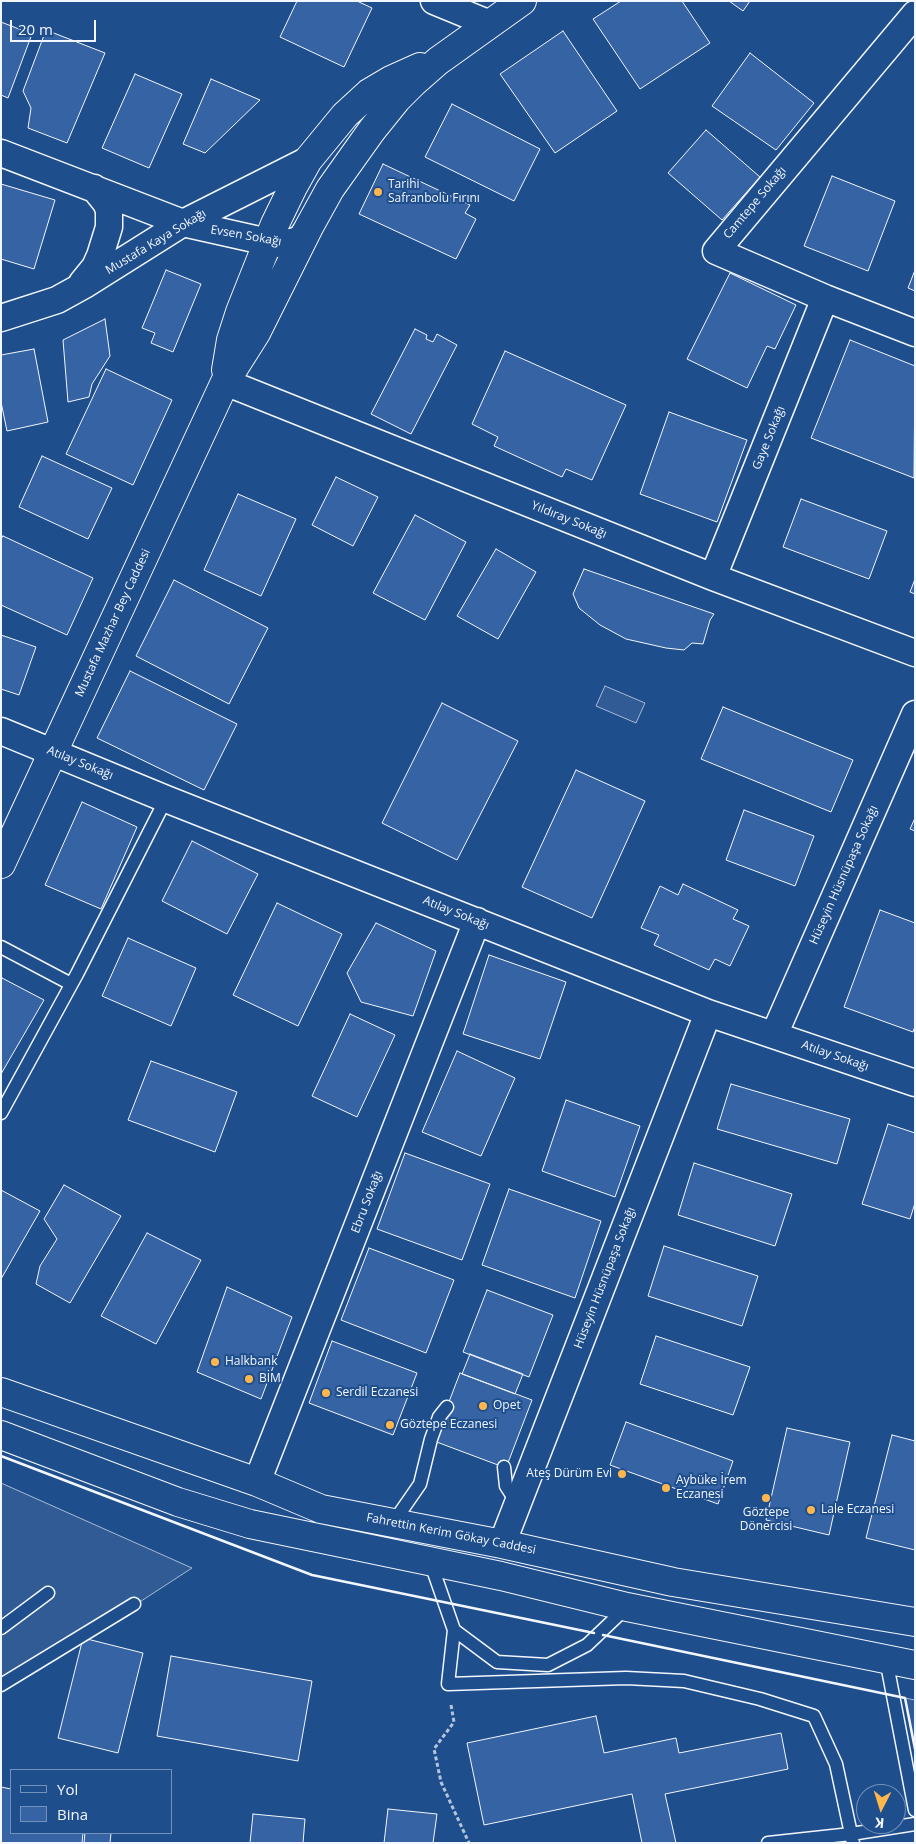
<!DOCTYPE html>
<html>
<head>
<meta charset="utf-8">
<style>
	body { margin:0 }
	#map { position:relative; width:916px; height:1844px; overflow:hidden; background:#1f4e8c; font-family:"Open Sans",sans-serif }
	canvas { display:block }
	.frame { position:absolute; inset:0; border:2px solid #f2f6ff; pointer-events:none }
	.legend { position:absolute; left:10px; top:1769px; width:162px; height:65px; box-sizing:border-box; background:#1f4e8c; border:1px solid #7391ba; margin:0; padding:6px 9px; list-style:none; font-size:15px; color:#f2f6ff }
	.legend li { display:flex; align-items:center; gap:10px; height:25px }
	.legend b { width:25px; border:1px solid #7391ba }
	.north { position:absolute; left:856px; top:1784px; width:50px; height:50px; box-sizing:border-box; background:#1f4e8c; border:1px solid #7391ba; border-radius:50%; rotate:185deg; font-size:14px; font-weight:700; line-height:20px; text-align:center; color:#f2f6ff }
	.north::after { content:''; display:block; margin:auto; width:18px; height:22px; background:#ffb74d; clip-path:polygon(50% 0,100% 100%,50% 72%,0 100%) }
	.scale { position:absolute; left:10px; top:20px; width:86px; height:22px; box-sizing:border-box; border:2px solid #f2f6ff; border-top:0; padding-left:6px; font-size:15px; line-height:18px; white-space:nowrap; color:#f2f6ff; -webkit-text-stroke:4px #1f4e8c; paint-order:stroke }
</style>
</head>
<body>
<div id="map">
<canvas width="916" height="1844"></canvas>
<div class="frame"></div>
<ul class="legend">
<li><b style="height:6px;background:#1f4e8c"></b>Yol</li>
<li><b style="height:14px;background:#3563a3"></b>Bina</li>
</ul>
<div class="north">K</div>
<div class="scale">20 m</div>
</div>
<script>
const g = document.querySelector('canvas').getContext('2d');
g.lineJoin = 'round';
function fill(path, color) { g.fillStyle = color; g.fill(path, 'evenodd'); }
const poly = rows => new Path2D(rows.map(r => 'M' + r).join(''));
function strokePath(path, color, width, dash) { g.strokeStyle = color; g.lineWidth = width; g.lineCap = dash ? 'butt' : 'round'; g.setLineDash(dash || []); g.stroke(path); }
function drawText(font, color, halo, rows, align = 'center') {
  g.font = font + ' "Open Sans",sans-serif'; g.lineWidth = 4; g.setLineDash([]); g.textBaseline = 'middle'; g.strokeStyle = halo; g.fillStyle = color; for (const [text, x, y, turn = 0] of rows) {
    g.save(); g.translate(x, y); g.rotate((+turn || 0) * Math.PI / 180); g.textAlign = isNaN(turn) ? turn : align; if (halo) g.strokeText(text, 0, 0); g.fillText(text, 0, 0); g.restore();
  }
}
const built = poly([
	[605,686,645,703,636,723,596,706,605,686],
	[1,1483,192,1568,1,1692,1,1483],
	[905,1698,915,1700,915,1749,905,1698]
]);
fill(built, '#305b95');
strokePath(built, '#a8bbd7', 1);
const building = poly([
	[297,1,357,1,372,8,344,67,280,37,297,1],
	[621,1,682,1,710,43,640,89,593,19,621,1],
	[729,1,750,1,743,11,729,1],
	[1,22,32,34,8,98,1,95,1,22],
	[46,30,105,53,67,143,28,128,31,108,23,91,46,30],
	[563,31,617,111,555,153,500,74,563,31],
	[750,53,814,103,776,150,712,106,750,53],
	[135,74,182,94,149,168,102,148,135,74],
	[211,79,260,100,205,153,183,144,211,79],
	[452,104,540,149,514,201,425,157,452,104],
	[706,130,760,177,722,220,668,173,706,130],
	[383,164,470,205,465,213,476,219,456,259,359,214,383,164],
	[832,176,895,201,868,271,804,246,832,176],
	[1,184,55,200,34,269,1,259,1,184],
	[166,270,201,284,173,352,151,343,155,333,142,328,166,270],
	[915,270,915,291,908,288,915,270],
	[730,273,796,305,775,349,767,346,747,388,687,359,730,273],
	[105,319,110,356,92,384,89,397,68,402,63,340,105,319],
	[415,329,427,335,426,339,433,342,437,334,457,345,411,434,371,414,415,329],
	[850,340,915,366,914,478,811,438,850,340],
	[34,349,48,422,7,431,1,402,1,355,34,349],
	[505,351,626,405,592,480,566,469,562,477,494,446,498,437,472,424,505,351],
	[106,369,172,400,133,485,66,454,106,369],
	[669,412,747,440,717,522,640,494,669,412],
	[42,456,112,488,88,539,19,507,42,456],
	[336,477,378,497,353,546,312,525,336,477],
	[238,494,296,519,261,596,204,570,238,494],
	[801,499,887,531,869,579,783,547,801,499],
	[415,515,466,542,425,620,373,593,415,515],
	[3,536,93,578,67,635,1,605,1,539,3,536],
	[496,549,536,572,498,639,457,616,496,549],
	[584,569,714,614,710,620,703,644,692,643,684,650,666,648,626,639,600,625,579,608,573,594,584,569],
	[915,579,915,594,910,592,915,579],
	[174,580,268,628,229,704,136,656,174,580],
	[1,635,36,647,19,695,1,689,1,635],
	[130,671,237,724,204,790,97,738,130,671],
	[442,703,518,741,457,860,382,823,442,703],
	[723,707,853,760,831,812,701,759,723,707],
	[576,770,645,801,592,918,522,887,576,770],
	[82,802,137,827,101,909,45,885,82,802],
	[744,810,814,836,795,886,726,860,744,810],
	[915,818,915,831,910,829,915,818],
	[192,841,258,874,227,934,162,901,192,841],
	[683,884,738,910,733,919,749,926,730,966,715,959,709,970,654,945,659,935,641,928,660,886,678,895,683,884],
	[277,903,342,934,298,1026,233,995,277,903],
	[880,910,915,923,915,1026,913,1032,844,1007,880,910],
	[376,923,436,951,413,1016,361,1002,347,973,376,923],
	[128,938,196,968,171,1026,102,996,128,938],
	[489,955,566,982,540,1059,463,1034,489,955],
	[2,978,44,1000,1,1074,1,980,2,978],
	[350,1014,395,1035,357,1117,312,1096,350,1014],
	[457,1051,515,1078,481,1156,422,1132,457,1051],
	[151,1061,237,1092,215,1152,128,1120,151,1061],
	[731,1084,850,1119,837,1164,717,1129,731,1084],
	[566,1100,640,1126,615,1197,542,1171,566,1100],
	[888,1124,915,1133,915,1203,910,1219,862,1204,888,1124],
	[405,1153,490,1184,462,1260,377,1229,405,1153],
	[694,1163,792,1194,775,1246,678,1215,694,1163],
	[64,1185,121,1216,70,1303,36,1284,40,1266,57,1239,44,1219,64,1185],
	[509,1189,601,1221,575,1298,482,1265,509,1189],
	[1,1190,40,1211,1,1279,1,1190],
	[147,1233,201,1260,156,1344,101,1316,147,1233],
	[664,1246,758,1276,742,1326,648,1296,664,1246],
	[369,1248,454,1280,426,1353,341,1320,369,1248],
	[227,1287,292,1317,261,1399,197,1372,227,1287],
	[487,1290,553,1315,529,1377,463,1352,487,1290],
	[656,1336,750,1367,733,1415,640,1384,656,1336],
	[332,1341,417,1373,393,1435,309,1403,332,1341],
	[470,1354,523,1374,515,1394,462,1374,470,1354],
	[460,1373,532,1400,506,1468,434,1441,460,1373],
	[626,1422,733,1461,718,1504,610,1465,626,1422],
	[787,1428,850,1442,829,1535,766,1520,787,1428],
	[892,1435,915,1441,915,1550,866,1538,892,1435],
	[83,1638,143,1653,118,1753,58,1738,83,1638],
	[171,1656,312,1681,298,1761,157,1736,171,1656],
	[596,1716,604,1753,676,1738,679,1753,781,1733,788,1769,665,1794,676,1843,642,1843,632,1794,484,1825,467,1743,596,1716],
	[1,1787,11,1789,11,1833,83,1833,82,1843,1,1843,1,1787],
	[388,1809,437,1814,433,1843,384,1843,388,1809],
	[253,1814,305,1819,303,1843,250,1843,253,1814],
	[85,1833,111,1833,110,1843,84,1843,85,1833]
]);
fill(building, '#3563a3');
strokePath(building, '#f2f6ff', 1);
const service = poly([
	[1,947,71,984],
	[1,1113,77,974,166,799],
	[504,1467,506,1486,517,1503],
	[393,1523,420,1484,431,1439,439,1417,447,1407],
	[430,1561,454,1630,497,1662,548,1665,587,1645,627,1607],
	[1,1628,48,1593],
	[454,1630,448,1684,626,1678,684,1681,760,1699,814,1716,836,1764,853,1843],
	[886,1659,915,1810],
	[1,1685,134,1604],
	[768,1843,851,1834,915,1824]
]);
const minor = poly([
	[434,1,490,24],
	[915,14,716,251,825,298,915,333],
	[1,153,183,223,277,244,296,241,302,237,309,227],
	[82,283,95,267,100,256,109,227,109,210,106,203,94,188],
	[1,318,57,300,86,284,183,223,308,160],
	[225,382,713,577,915,653],
	[713,577,825,298],
	[1,731,166,799,708,1013,915,1083],
	[774,1035,915,714],
	[257,1482,477,921],
	[502,1544,708,1013]
]);
const secondary = poly([
	[226,370,231,340,240,312,275,224,293,187,308,160,345,115,369,93,391,80,420,67],
	[1,864,225,382,256,333,309,227,330,189,372,130,397,99,413,83,438,61,522,1]
]);
const primary = poly([
	[1,1392,257,1482,321,1509,502,1544,673,1582,915,1622],
	[1,1435,178,1502,250,1524,501,1576,627,1607,915,1665]
]);
strokePath(service, '#f2f6ff', 15);
strokePath(minor, '#f2f6ff', 29);
strokePath(secondary, '#f2f6ff', 30);
strokePath(primary, '#f2f6ff', 30);
strokePath(poly([
	[451,1705,454,1722,434,1749,441,1782,469,1843]
]), '#b3c4dc', 3, [4, 2.5]);
strokePath(service, '#1f4e8c', 12);
strokePath(minor, '#1f4e8c', 26);
strokePath(secondary, '#1f4e8c', 28);
strokePath(primary, '#1f4e8c', 28);
strokePath(poly([
	[1,1456,312,1575,594,1633],
	[603,1635,905,1698,915,1749]
]), '#f2f6ff', 2.5);
for (const [x, y, r, color] of [
	[378,192,5,"#ffb74d"],
	[215,1362,5,"#ffb74d"],
	[249,1379,5,"#ffb74d"],
	[326,1393,5,"#ffb74d"],
	[483,1406,5,"#ffb74d"],
	[390,1425,5,"#ffb74d"],
	[622,1474,5,"#ffb74d"],
	[666,1488,5,"#ffb74d"],
	[766,1498,5,"#ffb74d"],
	[811,1510,5,"#ffb74d"]
]) { const dot = new Path2D(); dot.arc(x, y, r, 0, 2 * Math.PI); g.fillStyle = color; g.fill(dot); strokePath(dot, '#1f4e8c', 2); }
drawText('12px', '#f2f6ff', '#1f4e8c', [
	["Tarihi",388,185],
	["Safranbolu Fırını",388,199],
	["Halkbank",225,1362],
	["BİM",259,1379],
	["Serdil Eczanesi",336,1393],
	["Opet",493,1406],
	["Göztepe Eczanesi",400,1425],
	["Ateş Dürüm Evi",612,1474,"right"],
	["Aybüke İrem",676,1481],
	["Eczanesi",676,1495],
	["Lale Eczanesi",821,1510],
	["Göztepe",766,1513,"center"],
	["Dönercisi",766,1527,"center"]
], 'left');
drawText('12px', '#f2f6ff', '#1f4e8c', [
	["Camtepe Sokağı",755,203,-50],
	["Evsen Sokağı",246,236,10],
	["Mustafa Kaya Sokağı",156,242,-31],
	["Gaye Sokağı",769,438,-68],
	["Yıldıray Sokağı",569,520,22],
	["Mustafa Mazhar Bey Caddesi",113,623,-65],
	["Atılay Sokağı",80,763,22],
	["Hüseyin Hüsnüpaşa Sokağı",844,875,-66],
	["Atılay Sokağı",456,913,22],
	["Atılay Sokağı",835,1056,19],
	["Ebru Sokağı",367,1202,-69],
	["Hüseyin Hüsnüpaşa Sokağı",605,1278,-69],
	["Fahrettin Kerim Gökay Caddesi",451,1534,11]
]);
</script>
</body>
</html>
